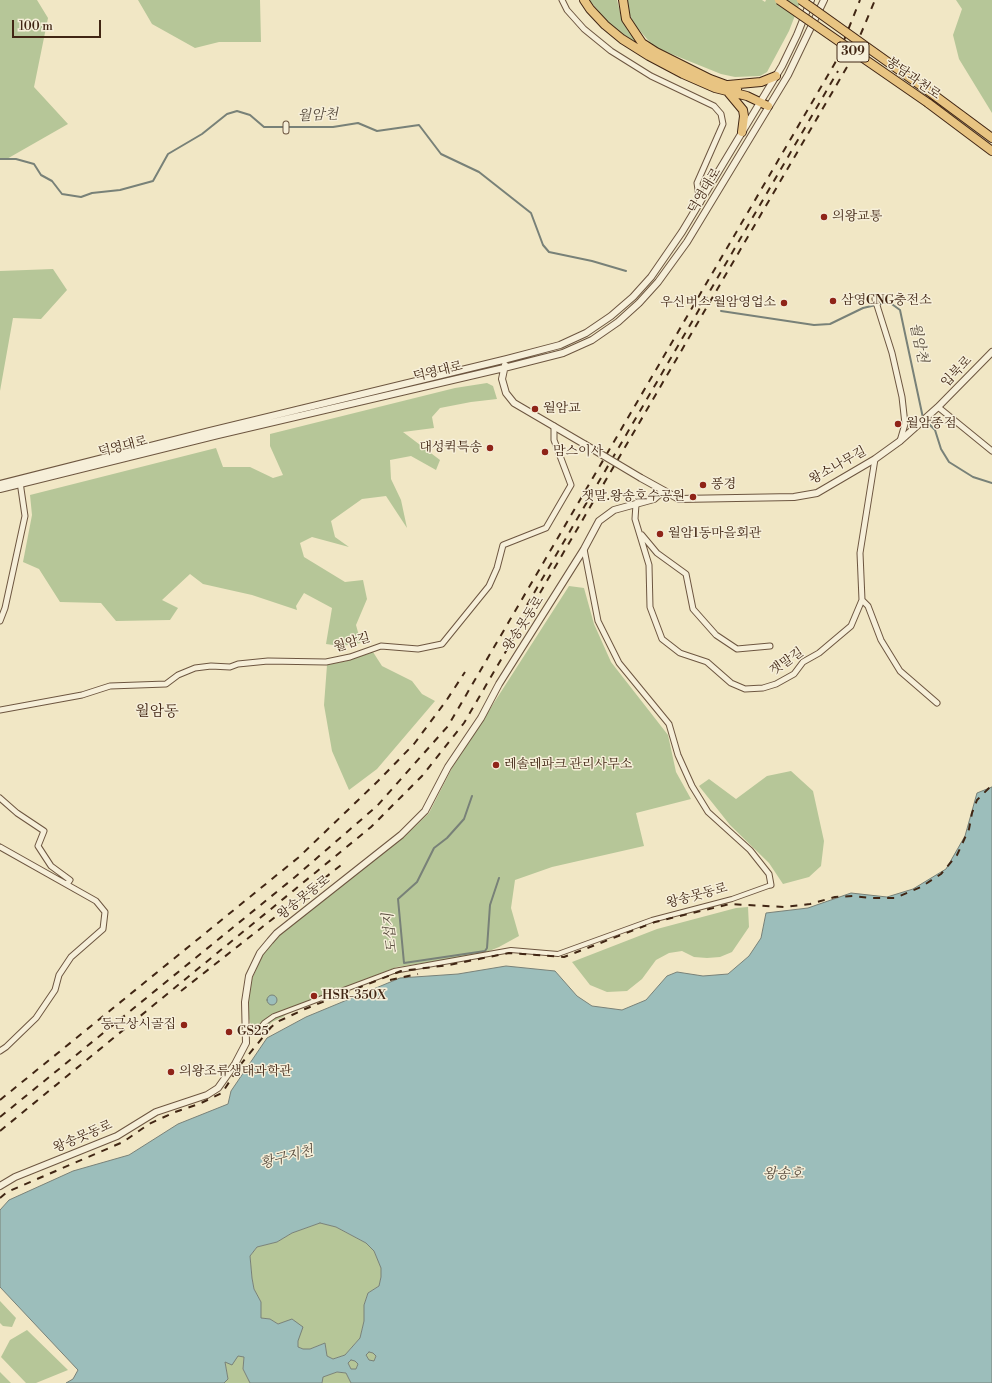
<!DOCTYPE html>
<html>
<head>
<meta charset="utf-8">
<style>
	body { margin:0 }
	#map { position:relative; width:992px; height:1383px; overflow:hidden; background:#f1e7c5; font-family:"Libre Bodoni",serif }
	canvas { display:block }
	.scale { position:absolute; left:12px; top:20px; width:89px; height:18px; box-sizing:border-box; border:2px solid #412614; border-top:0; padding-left:5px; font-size:12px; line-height:14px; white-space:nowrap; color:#412614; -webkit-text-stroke:3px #f6efd9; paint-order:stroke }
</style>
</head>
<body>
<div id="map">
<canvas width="992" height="1383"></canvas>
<div class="scale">100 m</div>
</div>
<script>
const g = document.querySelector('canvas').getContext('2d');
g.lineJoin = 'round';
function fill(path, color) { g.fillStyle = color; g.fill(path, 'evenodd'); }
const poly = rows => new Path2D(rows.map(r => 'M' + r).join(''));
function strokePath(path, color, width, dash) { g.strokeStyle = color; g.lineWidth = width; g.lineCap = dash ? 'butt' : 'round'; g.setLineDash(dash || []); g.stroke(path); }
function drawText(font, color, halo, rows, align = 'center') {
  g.font = font + ' "Libre Bodoni","Noto Serif KR",serif'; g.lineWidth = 3; g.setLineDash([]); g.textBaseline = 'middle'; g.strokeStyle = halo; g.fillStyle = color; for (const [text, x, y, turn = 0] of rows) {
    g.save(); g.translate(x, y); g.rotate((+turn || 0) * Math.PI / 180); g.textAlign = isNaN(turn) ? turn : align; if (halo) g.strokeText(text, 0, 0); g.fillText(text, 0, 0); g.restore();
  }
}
fill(poly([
	[0,0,37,0,48,18,34,87,68,124,5,160,0,159],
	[138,0,260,0,261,42,219,42,195,48,152,24],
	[589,0,617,0,621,16,628,31,641,47,611,25],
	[626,0,762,0,765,2,766,0,801,0,789,31,767,72,760,76,735,77,721,74,654,47,634,24,628,11],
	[956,0,992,0,992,113,959,59,953,35,962,9],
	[53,269,67,290,41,319,13,318,0,391,0,271],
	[487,383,493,386,497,399,471,402,440,408,432,417,434,428,403,432,440,460,436,470,411,456,390,460,391,479,401,500,407,528,386,496,362,499,331,521,335,537,349,547,312,537,300,543,304,557,345,582,363,580,367,599,356,625,361,643,341,646,326,644,332,608,304,593,296,606,297,610,252,595,203,584,190,574,162,600,178,608,170,620,116,621,101,603,60,602,39,569,23,562,32,515,30,495,216,448,223,467,250,467,273,478,283,475,270,446,270,434,455,388],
	[569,586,584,588,594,624,611,662,668,735,676,772,691,799,636,813,644,846,552,867,515,880,511,908,519,936,499,947,482,954,397,967,296,1006,283,1017,272,1022,260,1034,252,1029,248,1015,248,999,252,979,264,952,279,935,404,837,429,813,452,768],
	[373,652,382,666,412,681,422,694,435,701,377,769,349,790,332,751,324,705,327,665,347,661],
	[791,771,813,791,824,841,821,866,809,877,783,884,769,863,730,825,699,786,709,779,736,799,767,776],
	[748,907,749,927,732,952,720,957,707,958,694,957,682,951,669,953,656,960,642,979,627,991,607,992,590,985,572,962,657,929,736,908],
	[320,1223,336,1227,366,1243,374,1251,381,1267,381,1277,379,1286,368,1293,364,1305,364,1321,360,1338,345,1355,333,1359,327,1356,325,1343,310,1349,303,1349,298,1347,293,1319,278,1324,270,1319,260,1318,261,1302,254,1289,252,1278,250,1256,257,1247,277,1242,292,1233],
	[0,1301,16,1318,12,1327,3,1326,0,1323],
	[27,1330,68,1370,36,1383,26,1383,1,1357,10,1340],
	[369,1352,373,1353,376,1356,374,1361,369,1361,366,1355],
	[238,1356,244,1357,243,1369,250,1383,224,1383,228,1379,225,1362],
	[351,1360,355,1361,358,1364,356,1369,351,1369,348,1363],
	[0,1372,11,1383,0,1383],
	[337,1372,346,1373,351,1383,322,1383,323,1377]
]), '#b6c698');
const water = poly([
	[992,787,992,1383,351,1383,346,1373,337,1372,323,1377,322,1383,250,1383,243,1369,244,1357,238,1356,232,1365,225,1362,228,1379,224,1383,66,1383,73,1379,78,1370,0,1287,0,1210,9,1200,73,1171,129,1155,178,1124,228,1104,231,1091,267,1038,306,1017,400,978,458,974,506,966,555,971,577,996,592,1006,622,1010,646,1000,667,976,677,972,703,976,728,974,749,956,761,938,766,913,808,908,851,893,887,897,913,889,946,869,965,836,977,793,992,787],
	[320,1223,336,1227,366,1243,374,1251,381,1268,381,1277,379,1286,368,1293,364,1305,364,1321,360,1338,345,1355,333,1359,327,1356,325,1343,310,1349,303,1349,298,1347,298,1341,303,1327,292,1319,278,1324,270,1319,261,1318,261,1302,254,1289,252,1278,250,1256,257,1247,277,1242,292,1233,320,1223],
	[369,1352,373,1353,376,1356,374,1361,369,1360,366,1355,369,1352],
	[351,1360,355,1361,358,1364,356,1369,351,1369,348,1363,351,1360],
	'267 1000a5 5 0 1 1 10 0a5 5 0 1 1-10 0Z'
]);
fill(water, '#9cbebb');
strokePath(water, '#788178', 1);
strokePath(poly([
	[0,159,16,159,34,164,41,175,52,181,62,194,81,197,92,193,120,190,153,181,168,154,202,134,227,114,237,111,250,115,264,127,333,127,358,123,377,131,419,125,441,154,479,172,531,213,543,245,549,252,592,261,626,271],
	[721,311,814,325,830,324,863,308,889,302,900,310,923,418,935,430,941,449,949,462,973,477,992,483],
	[472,796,464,819,447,838,434,848,417,882,398,899,404,963,485,951,487,948,490,905,499,878]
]), '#788178', 2);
const pedestrian = poly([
	[257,1032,264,1023,274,1016,394,971,511,950,558,954,652,920,732,899,771,885]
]);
const minor = poly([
	[562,0,567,10,584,29,611,51,651,76,714,106,721,114,723,124,697,183,700,203],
	[286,124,286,131],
	[875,299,892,353,902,397,905,424,900,441],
	[938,407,992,451],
	[636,504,635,519,649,565,650,607,662,639,680,653,707,662,731,683,745,689,763,688,776,684,794,674,803,662,819,653,851,626,862,600,860,553,875,459],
	[642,535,657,553,686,574,693,609,716,635,737,649,770,646],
	[584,549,598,621,619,663,669,724,678,755,692,786,708,812,750,850,769,874,771,885],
	[862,600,868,606,881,640,900,671,937,703],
	[0,621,5,608,25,516,20,482],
	[0,710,82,695,110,686,166,684,178,675,195,668,211,666,230,667,238,664,268,661,326,662,350,657,381,646,418,649,442,644,489,586,497,568,503,545,546,528,571,485,554,440,554,426],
	[0,798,17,813,44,831,38,846,51,866,70,880,67,884],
	[0,847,96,901,105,912,103,929,71,957,59,975,55,990,36,1018,6,1047,0,1051]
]);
const tertiary = poly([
	[505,365,502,379,506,393,514,403,584,444],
	[641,478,679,499,794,497,817,493,875,459,900,441,938,407,992,352],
	[0,484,210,431,507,359,560,345,586,333,611,316,633,297,651,277,682,232,782,66,797,35,811,0],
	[0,489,218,435,504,368,563,353,592,340,618,322,639,303,658,282,687,242,788,75,824,0],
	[0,1186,15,1177,117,1136,156,1112,207,1095,218,1088,235,1064,246,1043,245,1002,249,976,260,953,270,941,277,933,401,835,425,811,448,767,481,718,499,684,584,549,599,521,614,510,654,499,663,491]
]);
const trunk = poly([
	[584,0,590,9,605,25,622,39,649,56,683,74,715,88,747,96,768,106],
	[623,0,626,19,642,43,656,52,710,79,737,89],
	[728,85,761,82,776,76],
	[728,92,743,110,744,116,742,132],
	[934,95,992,138],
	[928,103,992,151]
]);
strokePath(pedestrian, '#6d5640', 6);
strokePath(minor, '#6d5640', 7);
strokePath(tertiary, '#6d5640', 8);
strokePath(trunk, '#412614', 10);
strokePath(pedestrian, '#f6efd9', 4);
strokePath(minor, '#f6efd9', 5);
strokePath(tertiary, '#f6efd9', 6);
strokePath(trunk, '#e8c482', 8);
strokePath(poly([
	[527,605,838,71],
	[390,980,418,974],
	[181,991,345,862],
	[268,1030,277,1022,305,1009,401,971,449,965,509,953,564,957,655,922,730,904,785,907,810,904,835,897,853,896,871,898,895,898,921,887,941,874,957,855,969,829,972,813,977,800,992,785],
	[0,1100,299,857,378,781,414,744,446,701,465,672],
	[0,1117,295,877,377,806,448,726,835,63,860,0],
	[0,1131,371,827,422,776,464,723,847,67,875,0],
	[0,1198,7,1192,123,1142,149,1124,175,1112,199,1104,222,1093,241,1064,272,1026]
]), '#412614', 2, [7, 7]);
const tertiaryBridge = poly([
	[584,444,641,478]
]);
const trunkBridge = poly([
	[779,0,928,103],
	[801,0,934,95]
]);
strokePath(tertiaryBridge, '#6d5640', 8, []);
strokePath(trunkBridge, '#412614', 10, []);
strokePath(tertiaryBridge, '#f6efd9', 6);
strokePath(trunkBridge, '#e8c482', 8);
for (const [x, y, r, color] of [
	[824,217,4,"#8f2418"],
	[833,301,4,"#8f2418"],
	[784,303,4,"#8f2418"],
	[535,409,4,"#8f2418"],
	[898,424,4,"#8f2418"],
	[490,448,4,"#8f2418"],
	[545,452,4,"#8f2418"],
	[703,485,4,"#8f2418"],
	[693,497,4,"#8f2418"],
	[660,534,4,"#8f2418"],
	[496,765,4,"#8f2418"],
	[314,996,4,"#8f2418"],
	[184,1025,4,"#8f2418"],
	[229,1032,4,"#8f2418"],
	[171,1072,4,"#8f2418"]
]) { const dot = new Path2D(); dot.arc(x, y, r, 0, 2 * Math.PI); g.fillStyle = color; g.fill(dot); strokePath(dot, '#f6efd9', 1.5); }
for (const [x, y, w] of [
	[853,52,32]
]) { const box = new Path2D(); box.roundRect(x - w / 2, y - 10, w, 20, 3); g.fillStyle = '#f6efd9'; g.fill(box); strokePath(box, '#412614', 1); }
drawText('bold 12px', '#412614', null, [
	["309",853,52]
]);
drawText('13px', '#412614', '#f6efd9', [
	["봉담과천로",913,79,35],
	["덕영대로",705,191,-59],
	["덕영대로",438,372,-13],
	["입북로",957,372,-46],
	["덕영대로",123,447,-14],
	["왕소나무길",838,466,-29],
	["왕송못동로",524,624,-57],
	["월암길",352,643,-17],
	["잿말길",787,662,-35],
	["왕송못동로",697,896,-15],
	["왕송못동로",304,898,-38],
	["왕송못동로",83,1137,-23]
]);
drawText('13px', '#412614', '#f6efd9', [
	["의왕교통",832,217],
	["삼영CNG충전소",841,301],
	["우신버스 월암영업소",776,303,"right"],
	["월암교",543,409],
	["월암종점",906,424],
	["대성퀵특송",482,448,"right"],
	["맘스이사",553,452],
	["풍경",711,485],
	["잿말.왕송호수공원",685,497,"right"],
	["월암1동마을회관",668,534],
	["레솔레파크 관리사무소",504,765],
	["HSR-350X",322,996],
	["둥근상시골집",176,1025,"right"],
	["GS25",237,1032],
	["의왕조류생태과학관",179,1072]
], 'left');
drawText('italic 14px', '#584c3e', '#f6efd9', [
	["월암천",318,116,-2],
	["월암천",918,343,78],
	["도섭지",391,933,-96],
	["황구지천",287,1158,-15],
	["왕송호",783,1175]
]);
drawText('15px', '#412614', '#f6efd9', [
	["월암동",157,712]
]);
</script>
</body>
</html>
